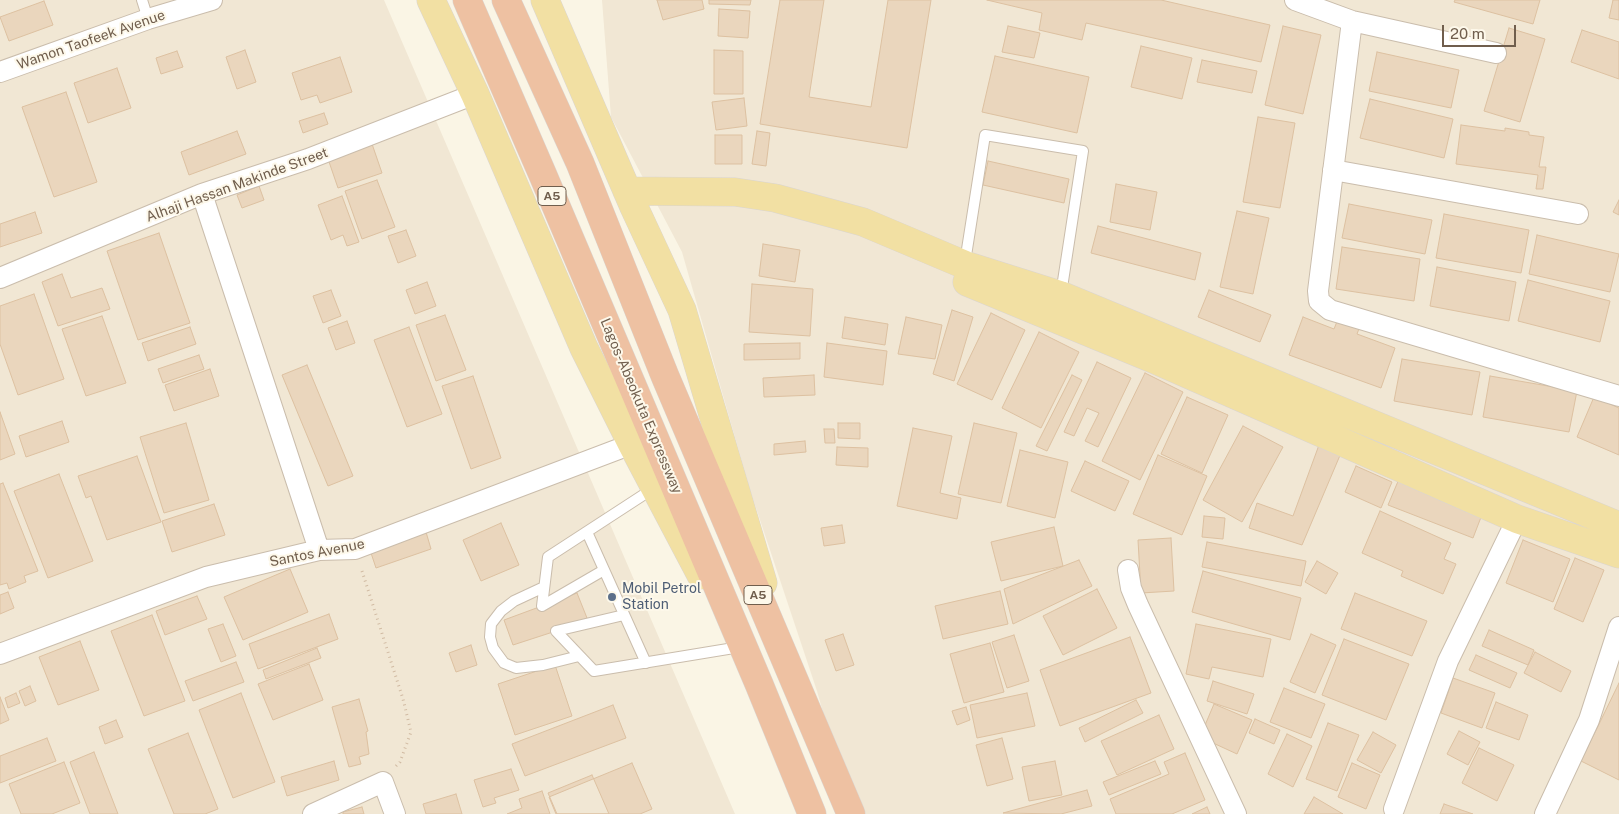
<!DOCTYPE html>
<html>
<head>
<meta charset="utf-8">
<style>
	body { margin:0 }
	#map { position:relative; width:1619px; height:814px; overflow:hidden; background:#faf5e5; font-family:"Public Sans",sans-serif }
	canvas { display:block }
	.scale { position:absolute; left:1442px; top:25px; width:74px; height:22px; box-sizing:border-box; border:2px solid #705e4d; border-top:0; padding-left:6px; font-size:15px; line-height:18px; white-space:nowrap; color:#705e4d; -webkit-text-stroke:4px #fdf8ea; paint-order:stroke }
</style>
</head>
<body>
<div id="map">
<canvas width="1619" height="814"></canvas>
<div class="scale">20 m</div>
</div>
<script>
const g = document.querySelector('canvas').getContext('2d');
g.lineJoin = 'round';
function fill(path, color) { g.fillStyle = color; g.fill(path, 'evenodd'); }
const poly = rows => new Path2D(rows.map(r => 'M' + r).join(''));
function strokePath(path, color, width, dash) { g.strokeStyle = color; g.lineWidth = width; g.lineCap = dash ? 'butt' : 'round'; g.setLineDash(dash || []); g.stroke(path); }
function drawText(font, color, halo, rows, align = 'center') {
  g.font = font + ' "Public Sans",sans-serif'; g.lineWidth = 4; g.setLineDash([]); g.textBaseline = 'middle'; g.strokeStyle = halo; g.fillStyle = color; for (const [text, x, y, turn = 0] of rows) {
    g.save(); g.translate(x, y); g.rotate((+turn || 0) * Math.PI / 180); g.textAlign = isNaN(turn) ? turn : align; if (halo) g.strokeText(text, 0, 0); g.fillText(text, 0, 0); g.restore();
  }
}
fill(poly([
	[0,0,384,0,735,814,0,814],
	[602,0,1619,0,1619,814,852,814,817,691,750,490,682,252,611,117]
]), '#f1e7d4');
const building = poly([
	[657,0,702,0,704,9,663,20,657,0],
	[709,0,751,0,750,5,709,4,709,0],
	[780,0,824,0,809,97,871,107,888,0,931,0,907,148,760,124,780,0],
	[987,0,1161,0,1270,25,1261,62,1086,23,1082,40,1039,30,1042,13,987,0],
	[1455,0,1540,0,1533,24,1454,2,1455,0],
	[1613,0,1619,0,1619,20,1609,18,1613,0],
	[44,1,53,25,9,41,0,17,44,1],
	[719,9,750,11,748,38,718,36,719,9],
	[1008,26,1040,33,1034,58,1002,52,1008,26],
	[1283,26,1321,35,1303,114,1265,105,1283,26],
	[1509,28,1545,39,1520,122,1484,111,1509,28],
	[1582,30,1619,42,1619,79,1571,62,1582,30],
	[1141,46,1192,58,1182,99,1131,87,1141,46],
	[245,50,256,82,237,89,226,57,245,50],
	[714,50,743,51,743,94,714,94,714,50],
	[177,51,183,67,161,74,156,58,177,51],
	[1377,52,1459,70,1451,108,1369,91,1377,52],
	[995,56,1089,77,1077,133,982,112,995,56],
	[340,57,352,92,320,103,317,95,301,100,292,73,340,57],
	[1202,60,1257,71,1252,93,1197,82,1202,60],
	[117,68,131,108,88,123,74,83,117,68],
	[66,92,97,182,54,197,22,107,66,92],
	[744,98,747,126,716,130,712,102,744,98],
	[1370,99,1453,119,1444,158,1360,138,1370,99],
	[324,113,328,124,303,133,299,121,324,113],
	[1258,117,1295,123,1280,208,1243,202,1258,117],
	[1461,125,1505,131,1505,128,1529,132,1529,135,1544,137,1539,167,1546,167,1543,189,1536,189,1538,175,1456,164,1461,125],
	[237,131,246,154,189,175,181,152,237,131],
	[757,131,770,133,766,166,752,164,757,131],
	[715,135,742,135,742,164,715,164,715,135],
	[371,141,382,173,338,188,327,156,371,141],
	[988,161,1069,179,1064,203,983,185,988,161],
	[377,180,395,227,362,239,345,191,377,180],
	[1116,184,1157,192,1150,230,1110,222,1116,184],
	[259,186,264,200,242,208,237,195,259,186],
	[342,196,359,242,347,246,343,235,331,240,318,205,342,196],
	[1619,200,1619,215,1613,212,1619,200],
	[1349,204,1432,220,1425,254,1342,238,1349,204],
	[1237,211,1269,218,1253,294,1220,287,1237,211],
	[35,212,42,233,0,247,0,224,35,212],
	[1444,214,1529,230,1521,273,1436,258,1444,214],
	[1098,226,1201,253,1195,280,1091,253,1098,226],
	[406,230,416,256,398,263,388,236,406,230],
	[159,233,190,323,138,340,107,251,159,233],
	[1537,235,1619,254,1610,292,1529,274,1537,235],
	[763,244,800,250,795,282,759,276,763,244],
	[1342,247,1420,259,1414,301,1336,289,1342,247],
	[1437,267,1516,282,1509,321,1430,306,1437,267],
	[62,274,71,298,102,288,110,309,58,326,42,282,62,274],
	[1528,280,1610,301,1600,342,1518,321,1528,280],
	[427,282,436,306,415,314,406,290,427,282],
	[752,284,813,289,810,336,749,332,752,284],
	[331,290,341,316,323,323,313,296,331,290],
	[1209,290,1271,315,1260,342,1198,317,1209,290],
	[34,294,64,379,18,395,0,344,0,306,34,294],
	[952,310,973,317,954,381,933,374,952,310],
	[991,313,1025,330,992,400,957,384,991,313],
	[445,315,466,370,436,381,416,325,445,315],
	[102,316,126,383,86,396,62,329,102,316],
	[845,317,888,324,885,345,842,338,845,317],
	[906,317,942,325,935,359,898,354,906,317],
	[1303,317,1334,329,1338,319,1360,326,1357,334,1395,348,1381,388,1289,355,1303,317],
	[347,321,355,343,336,350,328,328,347,321],
	[190,327,196,344,148,361,142,343,190,327],
	[409,327,442,414,407,427,374,340,409,327],
	[1039,332,1079,352,1041,428,1002,408,1039,332],
	[800,343,800,359,744,360,744,344,800,343],
	[827,343,887,351,883,385,824,377,827,343],
	[199,355,204,369,163,383,158,369,199,355],
	[1402,359,1480,372,1472,415,1394,401,1402,359],
	[1097,362,1131,378,1098,447,1085,441,1099,413,1087,408,1074,436,1064,432,1097,362],
	[307,365,353,476,328,486,282,375,307,365],
	[210,369,219,396,174,411,165,385,210,369],
	[1145,373,1183,392,1140,480,1102,461,1145,373],
	[814,375,815,395,764,397,763,378,814,375],
	[1072,375,1082,380,1047,451,1036,446,1072,375],
	[473,376,501,458,471,469,442,386,473,376],
	[1490,376,1577,391,1569,432,1483,417,1490,376],
	[1187,397,1228,415,1202,473,1161,454,1187,397],
	[1594,397,1619,408,1619,455,1577,437,1594,397],
	[0,412,15,454,0,460,0,412],
	[62,421,69,442,26,457,19,436,62,421],
	[186,423,209,500,164,513,140,437,186,423],
	[838,423,860,423,860,439,838,438,838,423],
	[974,423,1017,433,1001,503,958,494,974,423],
	[1243,426,1283,447,1242,522,1203,500,1243,426],
	[913,428,952,436,940,493,961,498,957,519,897,506,913,428],
	[824,429,834,429,835,443,825,443,824,429],
	[805,441,806,452,774,455,774,444,805,441],
	[1319,445,1341,453,1302,545,1249,528,1257,503,1293,516,1319,445],
	[837,447,868,448,868,467,836,465,837,447],
	[1020,450,1068,462,1055,518,1007,506,1020,450],
	[1158,455,1207,476,1182,535,1133,514,1158,455],
	[137,456,161,522,107,540,91,496,86,498,78,476,137,456],
	[1085,461,1129,481,1115,511,1071,491,1085,461],
	[1356,466,1392,482,1381,508,1345,492,1356,466],
	[59,474,93,561,48,578,14,491,59,474],
	[1399,479,1483,512,1473,538,1388,505,1399,479],
	[3,483,38,571,24,576,26,582,9,589,7,583,0,585,0,484,3,483],
	[214,504,225,535,172,552,162,521,214,504],
	[1380,511,1451,543,1444,559,1456,564,1443,594,1401,576,1403,571,1362,553,1380,511],
	[1204,516,1225,518,1223,539,1202,537,1204,516],
	[501,523,519,565,481,581,463,540,501,523],
	[842,525,845,543,824,546,821,528,842,525],
	[1054,527,1063,566,1001,581,991,542,1054,527],
	[426,532,431,549,376,568,370,550,426,532],
	[1171,538,1174,591,1141,593,1138,540,1171,538],
	[1523,540,1570,559,1553,602,1506,583,1523,540],
	[1207,542,1306,561,1301,586,1202,567,1207,542],
	[1575,558,1604,570,1583,622,1554,609,1575,558],
	[1079,560,1092,586,1013,624,1004,589,1079,560],
	[1317,561,1338,573,1326,594,1305,582,1317,561],
	[290,569,308,612,243,640,224,597,290,569],
	[1203,571,1301,598,1290,640,1192,612,1203,571],
	[1097,589,1117,628,1063,655,1043,616,1097,589],
	[1000,591,1008,624,943,639,935,606,1000,591],
	[8,592,14,608,0,614,0,595,8,592],
	[577,593,587,618,556,631,513,645,504,620,577,593],
	[1355,593,1427,621,1412,656,1341,629,1355,593],
	[197,596,207,619,165,635,156,611,197,596],
	[329,614,338,639,258,669,249,644,329,614],
	[152,615,185,701,144,716,111,631,152,615],
	[223,624,236,656,221,662,208,629,223,624],
	[1196,624,1271,639,1263,677,1212,667,1209,679,1186,674,1196,624],
	[1489,630,1534,650,1528,665,1482,646,1489,630],
	[843,634,854,665,836,671,825,640,843,634],
	[1311,634,1336,645,1315,693,1290,682,1311,634],
	[1014,635,1029,681,1007,688,992,642,1014,635],
	[1130,637,1151,693,1060,726,1040,670,1130,637],
	[1344,639,1409,664,1386,720,1322,695,1344,639],
	[80,641,99,690,58,705,39,657,80,641],
	[990,643,1004,692,964,703,950,654,990,643],
	[471,645,477,665,456,672,449,653,471,645],
	[317,648,321,658,266,679,263,670,317,648],
	[1535,652,1571,671,1561,692,1524,673,1535,652],
	[1476,655,1517,673,1510,688,1469,670,1476,655],
	[236,662,244,682,193,701,185,681,236,662],
	[309,664,323,700,273,720,258,684,309,664],
	[555,665,572,716,515,735,498,684,555,665],
	[1453,678,1495,693,1482,728,1441,713,1453,678],
	[1213,681,1254,694,1247,714,1207,701,1213,681],
	[1619,683,1619,780,1581,761,1619,683],
	[30,686,36,701,25,706,19,691,30,686],
	[1284,688,1325,704,1311,738,1270,722,1284,688],
	[16,693,20,703,8,708,5,698,16,693],
	[241,693,275,782,233,798,199,710,241,693],
	[1027,693,1035,726,977,738,970,705,1027,693],
	[0,697,9,720,0,724,0,697],
	[359,699,368,731,366,732,369,754,359,757,361,764,349,767,332,707,359,699],
	[1136,700,1143,713,1085,742,1079,728,1136,700],
	[1496,702,1528,715,1519,740,1486,728,1496,702],
	[1214,704,1252,720,1237,754,1200,737,1214,704],
	[613,705,626,738,525,776,512,744,613,705],
	[966,707,970,720,957,725,952,711,966,707],
	[1159,715,1174,749,1117,775,1101,741,1159,715],
	[1255,719,1280,730,1274,744,1249,733,1255,719],
	[116,720,123,737,105,744,99,727,116,720],
	[1328,723,1359,735,1337,791,1306,779,1328,723],
	[1459,731,1480,742,1468,765,1447,754,1459,731],
	[1373,732,1396,745,1381,773,1357,760,1373,732],
	[188,733,218,809,205,814,174,814,148,749,188,733],
	[1287,734,1312,746,1293,787,1268,774,1287,734],
	[47,738,56,761,0,783,0,756,47,738],
	[1002,738,1013,779,987,786,976,745,1002,738],
	[1479,748,1514,765,1497,801,1462,783,1479,748],
	[94,752,118,814,90,814,70,762,94,752],
	[1185,753,1205,800,1172,814,1116,814,1110,799,1169,774,1164,762,1185,753],
	[334,761,339,780,287,796,281,777,334,761],
	[1055,761,1062,795,1029,801,1022,767,1055,761],
	[1155,761,1161,774,1109,795,1103,782,1155,761],
	[64,762,80,803,52,814,21,814,9,784,64,762],
	[632,763,652,809,640,814,556,814,549,797,632,763],
	[1352,763,1380,775,1366,809,1338,797,1352,763],
	[511,769,519,790,494,798,496,803,483,807,474,780,511,769],
	[592,775,609,814,557,814,548,793,592,775],
	[1087,790,1092,806,1061,814,1003,813,1087,790],
	[542,791,550,814,507,814,522,808,519,799,542,791],
	[456,794,462,814,426,814,423,804,456,794],
	[1314,797,1343,814,1304,814,1314,797],
	[1444,804,1473,814,1440,814,1444,804],
	[362,807,364,814,343,814,343,812,362,807],
	[1207,807,1210,814,1192,814,1207,807]
]);
fill(building, '#ead6bd');
strokePath(building, '#ddc1a1', 1);
const lane = poly([
	[142,0,148,19],
	[965,262,985,135,1083,151,1061,294],
	[587,532,646,663],
	[544,587,514,601,501,611,491,624,490,637,493,648,504,663,516,668,543,665,579,656],
	[542,606,548,557,654,488],
	[542,606,604,570],
	[556,631,594,671,740,647],
	[556,631,624,615]
]);
const street = poly([
	[1295,0,1352,21,1496,53],
	[1352,21,1318,291,1319,301,1330,310,1619,396],
	[0,72,148,19,212,0],
	[1333,170,1578,214],
	[202,194,319,550],
	[0,278,202,194,308,159,475,94],
	[1128,570,1131,588,1138,605,1236,814],
	[0,654,206,577,319,550,355,549,632,444],
	[1394,809,1448,661,1517,519],
	[313,814,383,782,395,814],
	[1545,814,1589,720,1619,627]
]);
const primary = poly([
	[431,0,475,94,584,348,632,444,701,575],
	[545,0,634,207,682,310,763,583],
	[627,191,735,192,775,198,863,222,965,265,1060,295,1619,526],
	[967,282,1151,358,1517,519,1619,554]
]);
const highway = poly([
	[467,0,542,173,759,684,812,814],
	[506,0,580,163,665,376,851,814]
]);
strokePath(lane, '#cabdac', 12);
strokePath(street, '#cabdac', 22);
strokePath(primary, '#dad5d1', 29);
strokePath(highway, '#dad5d1', 29);
strokePath(poly([
	[362,571,403,699,411,732,400,762,396,766]
]), '#d1bba3', 3, [1, 4]);
strokePath(lane, '#fff', 10);
strokePath(street, '#fff', 20);
strokePath(primary, '#f2e0a3', 28);
strokePath(highway, '#eec1a2', 28);
for (const [x, y, r, color] of [
	[612,597,5,"#5c6f8a"]
]) { const dot = new Path2D(); dot.arc(x, y, r, 0, 2 * Math.PI); g.fillStyle = color; g.fill(dot); strokePath(dot, '#fdf8ea', 2); }
for (const [x, y, w] of [
	[552,196,28],
	[758,595,28]
]) { const box = new Path2D(); box.roundRect(x - w / 2, y - 9.5, w, 19, 4); g.fillStyle = '#fdf8ea'; g.fill(box); strokePath(box, '#705e4d', 1); }
drawText('bold 12px', '#705e4d', null, [
	["A5",552,196],
	["A5",758,595]
]);
drawText('14px', '#705e4d', '#fdf8ea', [
	["Wamon Taofeek Avenue",91,40,-19],
	["Alhaji Hassan Makinde Street",237,185,-20],
	["Lagos-Abeokuta Expressway",641,406,67],
	["Santos Avenue",317,553,-11]
]);
drawText('14px', '#4e5e75', '#fdf8ea', [
	["Mobil Petrol",622,589],
	["Station",622,605]
], 'left');
</script>
</body>
</html>
